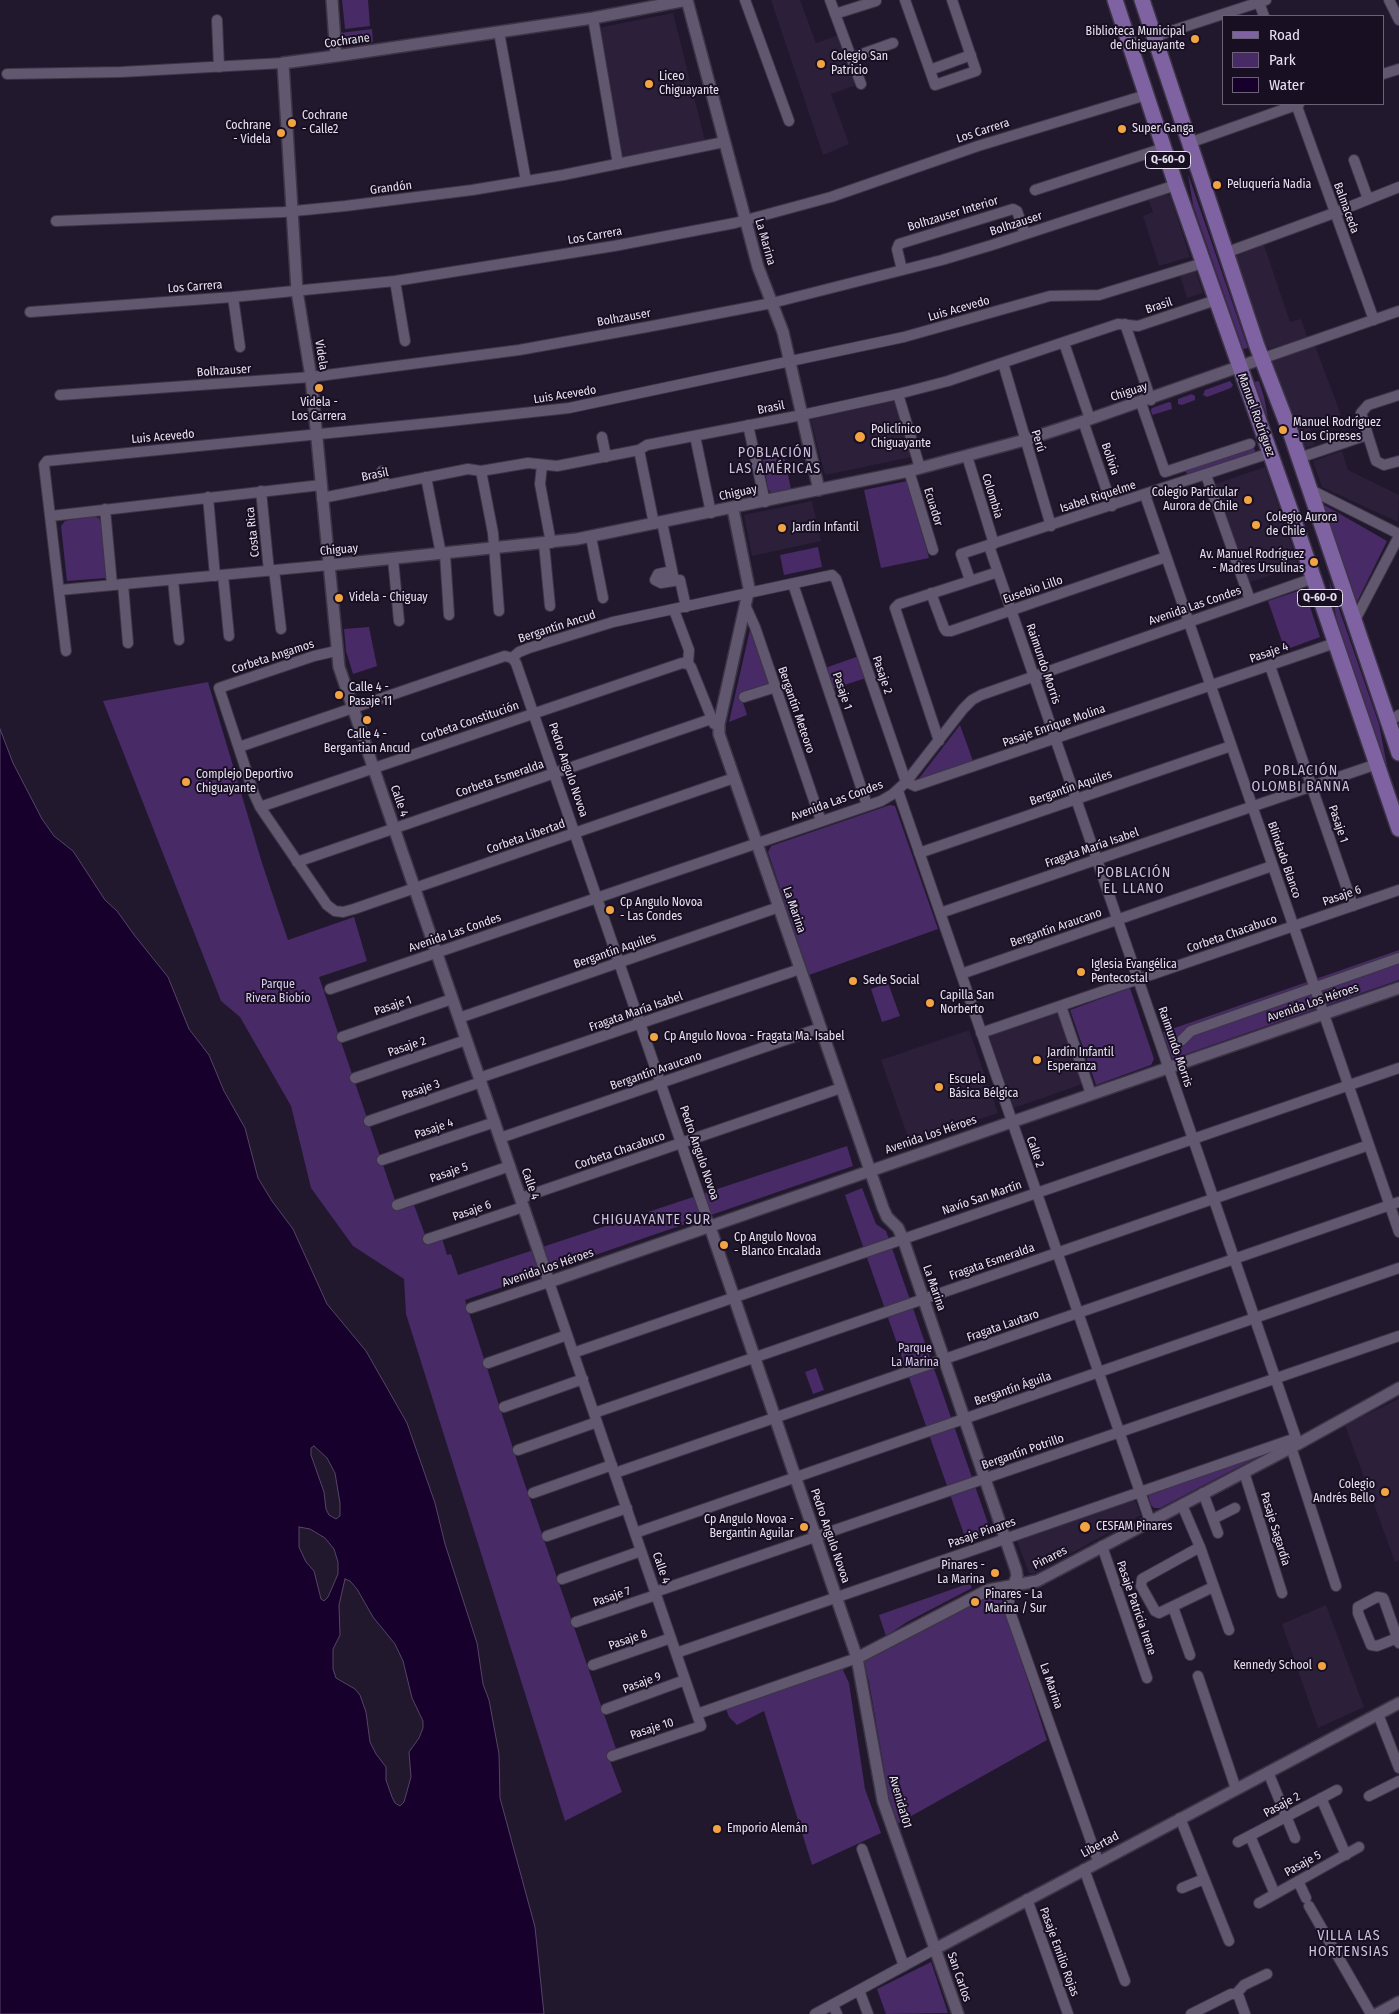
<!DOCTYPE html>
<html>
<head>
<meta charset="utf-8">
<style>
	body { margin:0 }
	#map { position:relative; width:1399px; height:2014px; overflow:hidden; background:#21182d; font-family:"Fira Sans Condensed",sans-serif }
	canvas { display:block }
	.legend { position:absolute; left:1222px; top:15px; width:162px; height:90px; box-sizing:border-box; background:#180f23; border:1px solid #6b6375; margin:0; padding:6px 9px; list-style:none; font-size:15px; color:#e8e2f0 }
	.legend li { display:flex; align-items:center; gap:10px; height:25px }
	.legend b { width:25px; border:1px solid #6b6375 }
</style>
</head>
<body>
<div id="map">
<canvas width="1399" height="2014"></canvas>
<ul class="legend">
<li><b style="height:6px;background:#7f62a2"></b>Road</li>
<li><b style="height:14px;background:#472a66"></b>Park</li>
<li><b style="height:14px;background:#17002c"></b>Water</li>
</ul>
</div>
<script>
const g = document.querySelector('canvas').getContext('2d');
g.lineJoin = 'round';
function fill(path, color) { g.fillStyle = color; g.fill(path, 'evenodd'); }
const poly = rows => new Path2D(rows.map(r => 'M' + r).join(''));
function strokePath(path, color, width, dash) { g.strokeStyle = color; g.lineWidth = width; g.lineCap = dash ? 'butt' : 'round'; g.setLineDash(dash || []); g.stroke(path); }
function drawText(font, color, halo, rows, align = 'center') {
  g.font = font + ' "Fira Sans Condensed",sans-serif'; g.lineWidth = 4; g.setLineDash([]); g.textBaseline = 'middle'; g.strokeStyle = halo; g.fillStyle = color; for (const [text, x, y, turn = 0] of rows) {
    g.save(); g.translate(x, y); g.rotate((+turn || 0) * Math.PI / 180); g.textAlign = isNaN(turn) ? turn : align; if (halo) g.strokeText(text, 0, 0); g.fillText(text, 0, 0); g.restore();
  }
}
fill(poly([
	[771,0,800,0,816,43,839,35,857,85,831,94,849,144,823,155],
	[673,13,705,141,620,157,598,28],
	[1166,194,1170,196,1190,257,1159,266,1143,216,1153,212,1148,199],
	[1264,245,1290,322,1301,319,1307,337,1270,349,1263,343,1233,257],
	[1195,269,1203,293,1187,298,1180,275],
	[1315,346,1341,415,1310,429,1315,445,1305,448,1286,396,1283,397,1269,367,1273,361],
	[895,398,912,457,825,475,810,417],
	[1342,451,1348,470,1399,495,1398,522,1322,487,1313,461],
	[1265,467,1299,566,1247,583,1212,485],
	[812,501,821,541,752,556,744,515],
	[1060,1012,1085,1083,1014,1108,989,1036],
	[969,1030,998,1113,910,1143,881,1060],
	[1399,1399,1399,1560,1395,1562,1345,1425],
	[1134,1498,1141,1515,1033,1574,1029,1573,1016,1538],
	[1326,1605,1364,1707,1318,1728,1282,1624]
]), '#2b1f3a');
fill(poly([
	[342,0,368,0,370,26,345,29],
	[372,29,373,42,342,46,340,33],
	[1188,174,1248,348,1243,349,1193,205],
	[1230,381,1233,385,1231,388,1207,397,1203,395,1205,390],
	[1259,381,1264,397,1268,418,1254,382],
	[1192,394,1195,396,1195,400,1182,405,1178,404,1178,399],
	[1169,402,1171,403,1172,409,1152,415,1151,410,1152,408],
	[1253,446,1256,453,1187,475,1185,468],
	[784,456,791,489,771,493,768,489,763,460],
	[907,481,929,558,881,568,864,490],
	[1319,502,1387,541,1356,604],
	[93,516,99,518,101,524,106,578,67,581,61,526,65,521,69,520],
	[818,547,822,567,784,575,780,555],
	[1329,580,1379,724,1388,771,1337,621],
	[1304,589,1320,637,1285,650,1268,601],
	[751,625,771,686,741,696,747,715,729,722],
	[369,627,377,666,353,674,346,651,344,629],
	[859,656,866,678,832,689,825,668],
	[208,682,262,863,288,940,354,917,367,961,319,977,397,1206,413,1202,428,1243,442,1238,447,1255,451,1254,458,1275,847,1146,853,1166,465,1300,521,1473,616,1749,607,1753,622,1792,565,1821,406,1314,404,1279,353,1246,311,1188,291,1106,240,1017,221,1001,103,701],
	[960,725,973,761,917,781],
	[890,805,895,806,938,929,809,975,768,852,771,846],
	[1399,950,1399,980,1172,1059,1163,1032],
	[888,983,900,1016,882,1022,871,989],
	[1130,988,1154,1059,1151,1065,1096,1085,1070,1010],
	[862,1188,876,1224,886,1231,991,1532,966,1540,845,1195],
	[816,1368,824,1390,813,1394,805,1372],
	[1275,1448,1160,1508,1154,1508,1151,1505,1147,1492],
	[970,1583,972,1588,907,1622,886,1636,879,1615],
	[995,1593,1001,1597,1047,1740,897,1824,891,1809,869,1682,863,1660],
	[858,1662,843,1670,849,1683,865,1789,881,1833,812,1865,764,1711,737,1725,729,1717,726,1709],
	[931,1962,948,2013,886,2014,877,1989]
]), '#472a66');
const water = poly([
	[0,729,13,763,42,819,54,836,73,851,105,900,117,911,135,936,168,977,189,1029,209,1055,224,1091,245,1128,258,1178,272,1201,293,1229,327,1304,366,1351,407,1423,435,1503,445,1544,477,1643,483,1684,489,1700,499,1754,500,1798,535,1927,544,2014,0,2014,0,729],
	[314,1446,327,1458,335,1473,340,1503,340,1516,336,1519,329,1515,326,1509,324,1492,311,1455,311,1448,314,1446],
	[299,1527,310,1529,325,1538,334,1549,338,1562,338,1574,328,1597,324,1601,321,1599,314,1571,306,1562,299,1547,299,1527],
	[345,1579,350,1581,357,1589,373,1617,395,1644,403,1661,412,1698,423,1721,423,1728,419,1738,409,1752,411,1777,404,1802,400,1806,395,1803,392,1797,386,1780,386,1767,376,1754,370,1742,366,1712,360,1695,355,1689,336,1678,333,1669,333,1649,340,1635,339,1605,345,1579]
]);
fill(water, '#17002c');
strokePath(water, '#564467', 1);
const minor = poly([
	[745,0,789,121],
	[830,0,861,84],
	[905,0,935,85,976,71,952,0],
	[1258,0,1264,16],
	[1389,0,1399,20],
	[835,14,876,1],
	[593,18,618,164],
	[217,20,219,67],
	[499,32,526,181],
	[1153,37,1266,0],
	[851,58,893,43],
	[930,70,971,55],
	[7,74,121,72,283,63],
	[1383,74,1399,69],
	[1296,104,1374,320],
	[1189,143,1299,104],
	[1354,160,1368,199],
	[1035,190,1164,148],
	[56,221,284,212,345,206,472,190,563,175,724,142],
	[1225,253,1334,213,1399,187],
	[902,270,897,249,899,244,1013,209,1017,211,1025,234],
	[395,281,405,341],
	[233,297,240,347],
	[30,312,233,297,395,281,614,246,735,223,831,197,978,146,1146,95],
	[1125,324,1151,400],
	[1064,343,1090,419],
	[1261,359,1399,311],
	[1003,363,1051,526],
	[898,394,920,468],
	[60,395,311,377,519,350,647,327,772,303,942,260,992,245,1176,185],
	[1399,395,1368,405,1361,413,1376,461,1384,465,1399,461],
	[1141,403,1165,472,1250,444],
	[1083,421,1112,506],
	[748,425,765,502],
	[695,436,711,513],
	[602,437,606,457],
	[639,450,654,524],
	[967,456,994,544],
	[1299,458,1367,435],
	[542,465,540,484,551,543],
	[382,471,385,486],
	[481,471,493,533,499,611],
	[909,471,933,550],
	[1206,475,1250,600],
	[426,477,441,554],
	[1309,489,1399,534],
	[261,491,269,571],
	[1145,495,1399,1232],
	[208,497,215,576],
	[322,498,468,469,481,471,528,463,557,466,639,450,647,445,802,415,898,394,948,381,1118,324,1138,326,1216,300],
	[105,509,112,585],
	[51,516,321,485],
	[662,522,673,575],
	[591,537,603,598],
	[544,544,550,606],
	[989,546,1298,1444],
	[445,554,449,615],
	[393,559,399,621],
	[274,570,281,629],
	[672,571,658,574,655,580,661,583,680,580,686,607],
	[223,575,229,636],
	[173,580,179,640],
	[970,580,961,554,1270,453],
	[123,584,128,643],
	[793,584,867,805],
	[60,590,329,565],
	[931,593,944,628,946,631,951,631,1166,557],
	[746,607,755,627,821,821],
	[674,610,689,650,688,664,691,667,714,724],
	[1354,622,1399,536],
	[66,651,44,465,47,461,441,422,569,408,904,337,1050,296,1099,295,1203,263],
	[336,651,314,656,219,688,254,794,260,807,327,905,335,911,343,912,354,909,734,778],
	[512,658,519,652,529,648,613,622,832,575,836,579,906,782,915,786,1335,643],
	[512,658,516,663,710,1227],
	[1270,666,1353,906],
	[744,697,776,687],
	[1388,722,1399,715],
	[939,741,895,608,899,604,998,572],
	[239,747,505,656,512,658],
	[898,791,1150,1521],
	[260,807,682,663,688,664],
	[919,853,1231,746],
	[297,862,711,719],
	[940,913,1377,764],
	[961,974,1272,866],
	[330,989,881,801,893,794,906,782,963,709,972,700,981,695,1314,578],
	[1061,1006,1091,1094],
	[459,1018,779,907],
	[981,1033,1399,890],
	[342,1037,452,999],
	[1181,1041,1191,1031,1399,958],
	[355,1078,466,1040],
	[479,1078,800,969],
	[369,1121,481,1082],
	[500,1138,820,1028],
	[382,1160,495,1122],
	[521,1198,841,1088],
	[397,1205,510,1166],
	[428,1239,523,1207],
	[471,1308,549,1282,701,1726,612,1756],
	[573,1353,1399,1068],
	[488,1363,567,1335],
	[504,1407,583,1379],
	[594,1413,1369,1145],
	[1291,1447,1336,1586],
	[518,1450,597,1422],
	[1244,1472,1282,1593],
	[615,1473,1399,1202],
	[533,1493,612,1465],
	[1203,1493,1218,1533],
	[1182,1505,1200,1547,1229,1630],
	[1213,1519,1235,1508],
	[635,1533,1399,1268],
	[547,1536,627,1508],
	[1102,1546,1147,1678],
	[1200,1547,1142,1579,1141,1586,1155,1611,1159,1613,1213,1587],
	[562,1579,641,1551],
	[1014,1584,1009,1596,1009,1609,1098,1861],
	[655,1592,1399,1336],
	[1173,1607,1190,1655],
	[576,1622,656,1595],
	[1397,1638,1377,1646,1371,1645,1358,1613,1358,1607,1377,1597,1383,1598,1384,1600,1399,1643],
	[676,1653,1296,1438],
	[593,1665,671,1638],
	[1198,1676,1236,1789],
	[606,1709,685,1680],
	[697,1714,857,1658],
	[1378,1714,1399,1768],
	[1268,1772,1295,1838],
	[1369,1796,1399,1781],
	[1321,1798,1346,1855],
	[1180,1818,1229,1941],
	[1250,1836,1275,1894],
	[1238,1842,1337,1790],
	[862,1849,904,1966],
	[1084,1869,1125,1981],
	[1298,1881,1306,1898],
	[1182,1888,1204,1879],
	[1027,1899,1068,2014],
	[1259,1903,1359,1847],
	[1309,1906,1371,2014],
	[859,1990,868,2014],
	[1236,1994,1239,1997,1245,2014],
	[833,2005,837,2014],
	[815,2014,935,1949],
	[1191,2014,1231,1994,1236,1994,1244,1985,1267,1974]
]);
const tertiary = poly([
	[332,0,336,56],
	[819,490,783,332,758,267,687,0,593,18,336,56,283,63,297,291,311,377,339,667,549,1282,1399,988],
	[733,509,749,588,719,724,719,734,883,1208,887,1217,898,1228,903,1239,1016,1570,1017,1576,1014,1584],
	[329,565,577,539,909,471,1025,440,1090,419,1261,359],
	[710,1227,857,1658,883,1801,958,2014],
	[857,1658,988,1590,1037,1581,1298,1444,1399,1388],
	[935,1949,1399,1703],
	[1377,2014,1399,2002]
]);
const primary = poly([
	[1115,0,1176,185,1292,515,1399,829],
	[1142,0,1257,346,1291,434,1399,753]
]);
strokePath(minor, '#3c3545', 12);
strokePath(tertiary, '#3c3545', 14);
strokePath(primary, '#3c3545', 18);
strokePath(minor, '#61576f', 10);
strokePath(tertiary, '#61576f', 11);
strokePath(primary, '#7f62a2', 15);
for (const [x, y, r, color] of [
	[1195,39,5,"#f3a442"],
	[821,64,5,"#f3a442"],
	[649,84,5,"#f3a442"],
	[292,123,5,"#f3a442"],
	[1122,129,5,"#f3a442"],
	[281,133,5,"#f3a442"],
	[1217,185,5,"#f3a442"],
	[319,388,5,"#f3a442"],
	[1283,430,5,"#f3a442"],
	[860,437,6,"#f3a442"],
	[1248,500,5,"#f3a442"],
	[1256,525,5,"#f3a442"],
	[782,528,5,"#f3a442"],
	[1314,562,5,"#f3a442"],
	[339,598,5,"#f3a442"],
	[339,695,5,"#f3a442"],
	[367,720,5,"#f3a442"],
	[186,782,5,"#f3a442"],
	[610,910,5,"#f3a442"],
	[1081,972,5,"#f3a442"],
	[853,981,5,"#f3a442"],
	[930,1003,5,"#f3a442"],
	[654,1037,5,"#f3a442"],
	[1037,1060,5,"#f3a442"],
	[939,1087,5,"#f3a442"],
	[724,1245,5,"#f3a442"],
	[1385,1492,5,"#f3a442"],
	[804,1527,5,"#f3a442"],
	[1085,1527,6,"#f3a442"],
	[995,1573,5,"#f3a442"],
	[975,1602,5,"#f3a442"],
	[1322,1666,5,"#f3a442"],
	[717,1829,5,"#f3a442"]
]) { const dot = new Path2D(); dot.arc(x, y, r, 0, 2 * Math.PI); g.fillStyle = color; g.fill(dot); strokePath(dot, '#180f23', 2); }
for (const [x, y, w] of [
	[1168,160,45],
	[1320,598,45]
]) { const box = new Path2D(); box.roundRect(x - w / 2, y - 8.5, w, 17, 4); g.fillStyle = '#180f23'; g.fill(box); strokePath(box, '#e8e2f0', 1); }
drawText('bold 11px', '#e8e2f0', null, [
	["Q-60-O",1168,160],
	["Q-60-O",1320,598]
]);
drawText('12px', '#e8e2f0', '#180f23', [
	["Biblioteca Municipal",1185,32,"right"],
	["de Chiguayante",1185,46,"right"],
	["Colegio San",831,57],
	["Patricio",831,71],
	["Liceo",659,77],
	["Chiguayante",659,91],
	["Cochrane",302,116],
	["- Calle2",302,130],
	["Cochrane",271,126,"right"],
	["- Videla",271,140,"right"],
	["Super Ganga",1132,129],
	["Peluquería Nadia",1227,185],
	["Videla -",319,403,"center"],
	["Los Carrera",319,417,"center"],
	["Manuel Rodríguez",1293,423],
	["- Los Cipreses",1293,437],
	["Policlínico",871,430],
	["Chiguayante",871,444],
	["Colegio Particular",1238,493,"right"],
	["Aurora de Chile",1238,507,"right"],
	["Colegio Aurora",1266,518],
	["de Chile",1266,532],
	["Jardín Infantil",792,528],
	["Av. Manuel Rodríguez",1304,555,"right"],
	["- Madres Ursulinas",1304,569,"right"],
	["Videla - Chiguay",349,598],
	["Calle 4 -",349,688],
	["Pasaje 11",349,702],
	["Calle 4 -",367,735,"center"],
	["Bergantian Ancud",367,749,"center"],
	["Complejo Deportivo",196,775],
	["Chiguayante",196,789],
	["Cp Angulo Novoa",620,903],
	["- Las Condes",620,917],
	["Iglesia Evangélica",1091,965],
	["Pentecostal",1091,979],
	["Sede Social",863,981],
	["Capilla San",940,996],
	["Norberto",940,1010],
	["Cp Angulo Novoa - Fragata Ma. Isabel",664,1037],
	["Jardín Infantil",1047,1053],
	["Esperanza",1047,1067],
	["Escuela",949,1080],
	["Básica Bélgica",949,1094],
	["Cp Angulo Novoa",734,1238],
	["- Blanco Encalada",734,1252],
	["Colegio",1375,1485,"right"],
	["Andrés Bello",1375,1499,"right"],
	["Cp Angulo Novoa -",794,1520,"right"],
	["Bergantin Aguilar",794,1534,"right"],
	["CESFAM Pinares",1096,1527],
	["Pinares -",985,1566,"right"],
	["La Marina",985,1580,"right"],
	["Pinares - La",985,1595],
	["Marina / Sur",985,1609],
	["Kennedy School",1312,1666,"right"],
	["Emporio Alemán",727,1829]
], 'left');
drawText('12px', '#e8e2f0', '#180f23', [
	["Cochrane",347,41,-8],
	["Los Carrera",983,131,-18],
	["Grandón",391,188,-7],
	["Balmaceda",1346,208,70],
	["Bolhzauser Interior",953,214,-17],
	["Bolhzauser",1016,224,-18],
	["Los Carrera",595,236,-10],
	["La Marina",765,242,74],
	["Los Carrera",195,287,-4],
	["Brasil",1159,306,-18],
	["Luis Acevedo",959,309,-16],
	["Bolhzauser",624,318,-10],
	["Videla",321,355,81],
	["Bolhzauser",224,371,-4],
	["Chiguay",1129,392,-18],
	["Luis Acevedo",565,395,-9],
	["Brasil",771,408,-11],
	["Manuel Rodríguez",1256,415,70],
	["Luis Acevedo",163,437,-5],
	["Perú",1038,441,73],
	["Bolivia",1110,459,71],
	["Brasil",375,475,-11],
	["Chiguay",738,493,-12],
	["Colombia",992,496,73],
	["Isabel Riquelme",1098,497,-18],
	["Ecuador",933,507,73],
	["Costa Rica",253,532,-96],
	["Chiguay",339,550,-5],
	["Eusebio Lillo",1033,590,-19],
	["Avenida Las Condes",1195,606,-19],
	["Bergantín Ancud",557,627,-18],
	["Pasaje 4",1269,653,-19],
	["Corbeta Angamos",273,657,-18],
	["Raimundo Morris",1043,664,71],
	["Pasaje 2",882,675,71],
	["Pasaje 1",842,691,71],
	["Bergantín Meteoro",796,710,71],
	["Corbeta Constitución",470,722,-19],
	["Pasaje Enrique Molina",1054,726,-19],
	["Pedro Angulo Novoa",568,770,71],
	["Corbeta Esmeralda",500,779,-19],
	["Bergantín Aquiles",1071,788,-19],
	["Calle 4",399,801,71],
	["Avenida Las Condes",837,801,-20],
	["Pasaje 1",1338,824,71],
	["Corbeta Libertad",526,837,-19],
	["Fragata María Isabel",1092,848,-19],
	["Blindado Blanco",1284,860,71],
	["Pasaje 6",1342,896,-19],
	["La Marina",794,910,71],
	["Bergantín Araucano",1056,928,-19],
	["Avenida Las Condes",455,933,-19],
	["Corbeta Chacabuco",1232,934,-19],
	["Bergantín Aquiles",615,951,-19],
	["Avenida Los Héroes",1313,1003,-19],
	["Pasaje 1",393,1006,-19],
	["Fragata María Isabel",636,1012,-19],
	["Pasaje 2",407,1047,-19],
	["Raimundo Morris",1175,1047,71],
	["Bergantín Araucano",656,1071,-19],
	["Pasaje 3",421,1090,-19],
	["Pasaje 4",434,1129,-19],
	["Avenida Los Héroes",931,1135,-19],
	["Corbeta Chacabuco",620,1151,-19],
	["Calle 2",1035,1152,71],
	["Pedro Angulo Novoa",699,1153,71],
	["Pasaje 5",449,1173,-19],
	["Calle 4",530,1184,71],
	["Navío San Martín",982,1198,-19],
	["Pasaje 6",472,1211,-19],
	["Fragata Esmeralda",992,1262,-19],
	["Avenida Los Héroes",548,1268,-19],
	["La Marina",934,1288,71],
	["Fragata Lautaro",1003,1326,-19],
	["Bergantín Águila",1013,1389,-19],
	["Bergantín Potrillo",1023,1452,-19],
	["Pasaje Sagardía",1275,1529,73],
	["Pasaje Pinares",982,1533,-19],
	["Pedro Angulo Novoa",830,1536,71],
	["Pinares",1050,1558,-27],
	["Calle 4",661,1568,71],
	["Pasaje 7",612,1597,-19],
	["Pasaje Patricia Irene",1136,1608,71],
	["Pasaje 8",628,1640,-19],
	["Pasaje 9",642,1683,-20],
	["La Marina",1051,1686,71],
	["Pasaje 10",652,1729,-18],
	["Avenida101",900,1802,74],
	["Pasaje 2",1282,1805,-28],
	["Libertad",1100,1845,-28],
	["Pasaje 5",1303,1864,-29],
	["Pasaje Emilio Rojas",1059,1952,70],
	["San Carlos",959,1977,71]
]);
drawText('12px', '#dacaf1', '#180f23', [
	["Parque",278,985],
	["Rivera Biobío",278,999],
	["Parque",915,1349],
	["La Marina",915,1363]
]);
g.letterSpacing = '1px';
drawText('14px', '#ccc0dd', '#180f23', [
	["POBLACIÓN",775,453],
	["LAS AMÉRICAS",775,469],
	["POBLACIÓN",1301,771],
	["OLOMBI BANNA",1301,787],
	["POBLACIÓN",1134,873],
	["EL LLANO",1134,889],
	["CHIGUAYANTE SUR",652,1220],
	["VILLA LAS",1349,1936],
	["HORTENSIAS",1349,1952]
]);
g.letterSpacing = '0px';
</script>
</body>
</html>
